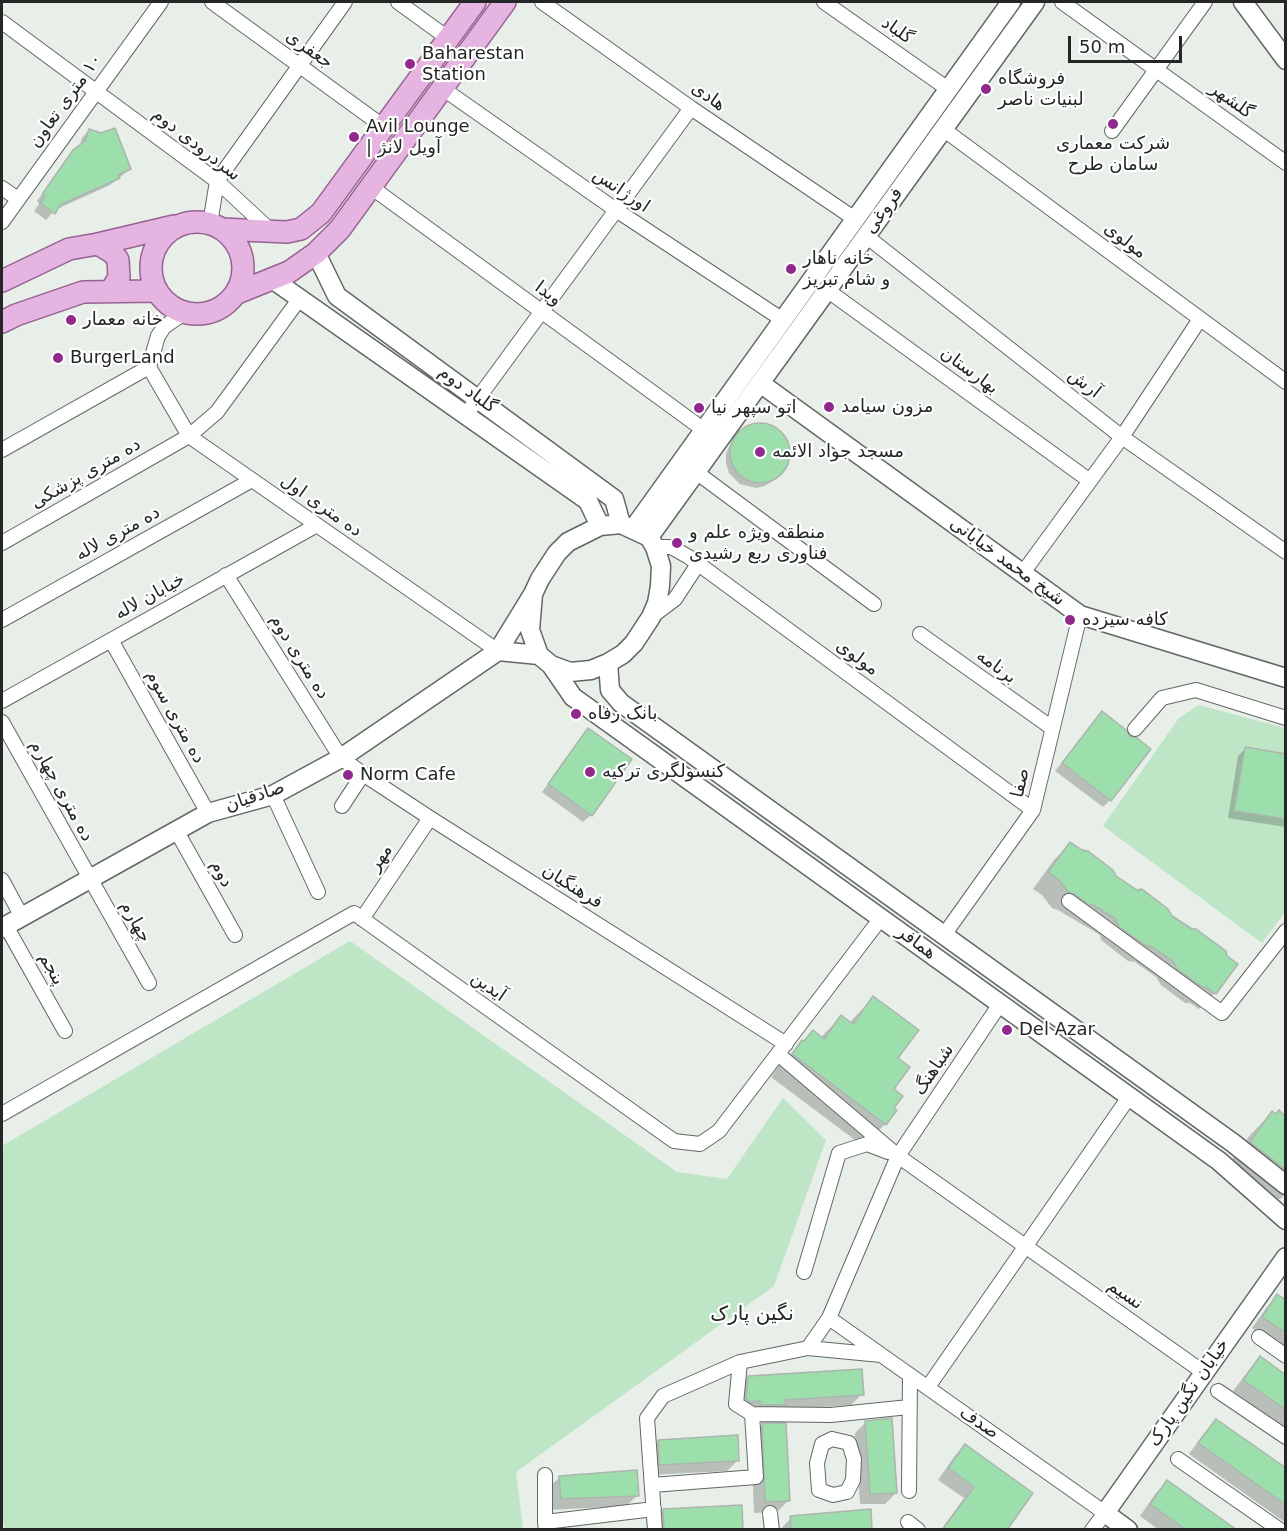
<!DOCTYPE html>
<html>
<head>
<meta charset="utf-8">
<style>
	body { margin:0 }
	#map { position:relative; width:1287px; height:1531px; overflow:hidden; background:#e7efe8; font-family:"DejaVu Sans",sans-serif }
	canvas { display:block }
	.frame { position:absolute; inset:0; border:3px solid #242725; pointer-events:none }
	.scale { position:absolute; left:1068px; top:36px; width:114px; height:27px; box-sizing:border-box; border:3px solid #242725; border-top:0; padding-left:8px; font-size:18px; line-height:21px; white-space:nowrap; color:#242725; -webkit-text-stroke:4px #fff; paint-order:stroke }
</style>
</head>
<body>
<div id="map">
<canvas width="1287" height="1531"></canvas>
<div class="frame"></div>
<div class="scale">50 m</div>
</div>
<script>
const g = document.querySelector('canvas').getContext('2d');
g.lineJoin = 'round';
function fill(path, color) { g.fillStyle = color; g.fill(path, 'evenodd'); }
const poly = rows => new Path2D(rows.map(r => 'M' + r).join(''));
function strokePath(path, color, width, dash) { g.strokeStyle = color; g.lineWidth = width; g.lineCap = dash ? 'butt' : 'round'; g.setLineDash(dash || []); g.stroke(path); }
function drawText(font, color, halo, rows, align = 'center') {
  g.font = font + ' "DejaVu Sans","Noto Sans Arabic",sans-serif'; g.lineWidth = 4.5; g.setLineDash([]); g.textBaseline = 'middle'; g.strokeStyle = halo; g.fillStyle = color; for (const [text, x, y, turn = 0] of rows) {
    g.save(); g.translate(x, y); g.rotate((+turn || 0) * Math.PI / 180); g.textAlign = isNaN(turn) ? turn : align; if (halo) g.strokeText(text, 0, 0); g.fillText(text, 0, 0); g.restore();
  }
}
fill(poly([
	[1199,705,1285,728,1285,912,1262,943,1103,826,1179,718],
	[350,941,677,1172,727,1179,783,1098,826,1140,774,1286,516,1472,523,1529,6,1529,2,1522,2,1146]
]), '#bde5c6');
fill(poly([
	[89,130,130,169,110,185,55,210,46,220,34,211,39,204,37,201,66,159,79,148,82,138],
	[760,424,770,426,783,436,788,444,789,459,783,471,777,477,765,486,756,488,740,484,729,473,726,463,726,453,732,441,738,435,747,428],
	[1102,713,1110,800,1103,807,1055,771],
	[588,730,591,815,583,822,542,792],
	[1245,749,1286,755,1286,827,1228,818,1238,756],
	[1070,844,1115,877,1215,993,1199,1009,1190,1003,1185,1003,1161,985,1156,977,1135,962,1128,961,1101,940,1100,935,1058,910,1052,908,1042,895,1033,889,1054,860],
	[873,998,891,1090,892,1108,895,1110,885,1124,863,1146,771,1077,780,1064,813,1032,820,1038,841,1017,849,1023],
	[1272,1113,1286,1119,1286,1193,1280,1199,1271,1199,1228,1165,1250,1135],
	[1278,1296,1286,1302,1286,1352,1252,1328,1267,1307],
	[1260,1358,1286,1377,1286,1428,1233,1391,1249,1370],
	[748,1377,862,1394,851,1405,738,1413,737,1389],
	[1216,1421,1286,1470,1286,1523,1189,1454,1205,1432],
	[866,1422,896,1493,885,1504,860,1504,855,1433],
	[762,1425,788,1501,777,1512,754,1513,751,1436],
	[658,1442,738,1460,727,1471,649,1475,647,1453],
	[965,1446,1005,1530,941,1530,964,1498,938,1480,954,1457],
	[560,1477,638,1495,626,1506,550,1510,548,1488],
	[1168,1482,1234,1530,1159,1530,1140,1516,1156,1493],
	[664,1510,742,1530,653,1530,653,1522],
	[791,1518,871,1530,780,1530]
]), '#0003');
const building = poly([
	[115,128,131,169,118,175,120,178,60,205,55,214,40,203,45,196,43,193,73,150,85,141,89,129,101,133,115,128],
	'730 453a30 30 0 1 1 60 0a30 30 0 1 1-60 0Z',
	[1102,711,1126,730,1130,736,1137,738,1151,749,1111,801,1062,763,1102,711],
	[588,728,632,759,592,816,548,784,588,728],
	[1245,747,1286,754,1286,819,1234,811,1245,747],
	[1070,842,1082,850,1088,851,1113,870,1116,876,1137,890,1142,889,1168,909,1172,916,1192,929,1196,929,1226,951,1227,956,1238,964,1216,994,1206,987,1202,987,1177,969,1173,961,1152,947,1145,945,1119,927,1116,919,1093,905,1089,905,1074,894,1068,892,1058,879,1048,872,1070,842],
	[873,996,919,1030,898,1058,910,1067,894,1089,903,1096,894,1108,897,1110,886,1125,792,1054,802,1040,804,1041,813,1030,824,1039,841,1015,853,1024,873,996],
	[1279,1110,1286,1117,1286,1170,1250,1142,1272,1111,1276,1114,1279,1110],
	[1277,1294,1286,1300,1286,1333,1262,1317,1277,1294],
	[1260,1356,1286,1375,1286,1410,1243,1380,1260,1356],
	[862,1369,864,1395,785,1400,786,1405,760,1405,760,1401,750,1402,746,1399,748,1376,862,1369],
	[892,1418,897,1493,870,1494,865,1421,892,1418],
	[1216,1419,1286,1468,1286,1505,1198,1443,1216,1419],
	[762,1423,786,1423,790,1501,765,1502,762,1423],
	[738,1435,739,1461,659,1465,658,1440,738,1435],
	[965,1444,1033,1493,1007,1530,942,1530,974,1487,948,1468,965,1444],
	[637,1470,639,1496,561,1499,559,1476,637,1470],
	[1167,1480,1237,1530,1186,1530,1150,1504,1167,1480],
	[742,1505,743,1530,664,1530,663,1509,742,1505],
	[871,1509,872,1530,791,1530,790,1516,871,1509]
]);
fill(building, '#9ddead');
strokePath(building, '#adb4ae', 1.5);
const street = poly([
	[212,2,384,127],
	[398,2,449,39],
	[542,2,691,108,855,219],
	[824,2,948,89],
	[1062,2,1286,163],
	[2,22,217,181,271,231],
	[442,88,616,210,783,320],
	[943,129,1286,382],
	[1112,131,1205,2],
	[371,187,704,430],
	[2,188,18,199],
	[2,222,161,2],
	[210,224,217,181,345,2],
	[866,236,1122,437,1286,552],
	[827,290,1090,481],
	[149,367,189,436,498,651],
	[149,367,158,336,164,327,184,313],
	[465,416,691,108],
	[2,450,149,367],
	[696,472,874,604],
	[2,543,189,436,217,412,300,298],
	[655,547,671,547,689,557,1033,810],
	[1022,574,1122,437,1200,319],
	[226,575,341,758,363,774,430,818,786,1044],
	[651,617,675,599,698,564],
	[2,620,252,480],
	[920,634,1052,728],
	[111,640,208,813],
	[2,701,317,525],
	[2,722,149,983],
	[1135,729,1162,698,1196,690,1286,718],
	[273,795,318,892],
	[342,806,363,774],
	[176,830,235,935],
	[2,880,22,917],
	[1069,901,1222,1013,1286,931],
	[362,919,430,818],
	[6,926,65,1031],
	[944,935,1033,810,1080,615],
	[778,1054,898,1156,1203,1372],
	[2,1114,354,913,674,1141,700,1144,719,1131,881,918],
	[804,1272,839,1153,867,1144,888,1152],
	[829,1318,1105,1513,1092,1530],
	[1259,1337,1286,1356],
	[808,1348,829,1318,898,1156,1000,1004],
	[928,1387,1129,1097],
	[1218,1391,1286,1437],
	[752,1414,831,1415,909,1407],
	[832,1439,849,1443,854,1459,853,1480,847,1492,833,1495,819,1490,818,1476,817,1463,822,1444,832,1439],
	[1178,1459,1280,1530],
	[652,1485,756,1477,752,1414,736,1404,740,1362],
	[909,1491,910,1375],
	[770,1513,772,1530],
	[545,1522,545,1475],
	[908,1522,918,1530],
	[546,1530,545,1522,654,1509],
	[655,1530,647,1418,663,1396,740,1362,808,1348,881,1355]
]);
const secondary = poly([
	[1243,2,1286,60],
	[316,253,337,296,614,499,621,524],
	[272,279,588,501,600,526],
	[760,383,1080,615,1286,678],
	[621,524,649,537,655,547,661,566,660,586,657,603,651,617,634,643,623,654,608,663,591,670,570,672,551,665,539,655,530,630,533,594,540,579,557,553,568,542,600,526,621,524],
	[633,529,1011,2],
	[649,537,1035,2],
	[498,651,539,655],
	[608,663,610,690,621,703,1233,1143,1286,1185],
	[551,665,573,697,1219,1161,1286,1220],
	[2,928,208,813,273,795,341,758,498,651,533,594],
	[1128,1530,1105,1513,1286,1257]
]);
const primary = poly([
	'151 268a46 46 0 1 1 92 0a46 46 0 1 1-92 0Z',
	[221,229,287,232,301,229,321,213,475,2],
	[98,244,113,253,118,260,119,277,111,291],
	[2,281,69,249,98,244,174,226],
	[237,293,289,272,316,253,340,229,505,2],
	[2,322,16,315,83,292,156,291]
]);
strokePath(street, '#626863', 16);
strokePath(secondary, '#626863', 21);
strokePath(primary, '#966292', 24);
strokePath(street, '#fff', 14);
strokePath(secondary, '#fff', 18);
strokePath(primary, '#e5b4e0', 21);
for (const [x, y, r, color] of [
	[410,64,6,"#91288c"],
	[986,89,6,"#91288c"],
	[1113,124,6,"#91288c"],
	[354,137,6,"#91288c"],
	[791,269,6,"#91288c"],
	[71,320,6,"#91288c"],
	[58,358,6,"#91288c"],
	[829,407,6,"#91288c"],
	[699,408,6,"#91288c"],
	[760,452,6,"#91288c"],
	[677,543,6,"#91288c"],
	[1070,620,6,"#91288c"],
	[576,714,6,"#91288c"],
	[590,772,6,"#91288c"],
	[348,775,6,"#91288c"],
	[1007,1030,6,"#91288c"]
]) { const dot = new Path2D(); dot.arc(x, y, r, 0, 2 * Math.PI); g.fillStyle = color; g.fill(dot); strokePath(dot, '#fff', 2); }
drawText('18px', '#242725', '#fff', [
	["گلباد",897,31,35],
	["جعفری",309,50,36],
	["هادی",708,97,35],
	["١٠ متری تعاون",66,101,-54],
	["گلشهر",1231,101,36],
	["سردرودی دوم",196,145,38],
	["اورژانس",621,191,34],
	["فروغى",884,211,-54],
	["مولوی",1125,241,37],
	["ویدا",548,294,36],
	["بهارستان",969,371,36],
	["آرش",1084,384,38],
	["گلباد دوم",467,390,36],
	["ده متری پزشکی",86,474,-30],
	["ده متری اول",321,506,35],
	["ده متری لاله",118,534,-29],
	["شیخ محمد خیابانی",1007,562,36],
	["خیابان لاله",150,597,-29],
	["ده متری دوم",299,657,58],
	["مولوی",857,658,36],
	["برنامه",996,667,36],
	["ده متری سوم",175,717,61],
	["صفا",1021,783,-77],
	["ده متری چهارم",61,791,61],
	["صادقیان",255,797,-19],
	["مهر",381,858,-56],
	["دوم",221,874,61],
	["فرهنگیان",572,887,32],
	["چهارم",135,922,61],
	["همافر",916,943,36],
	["پنجم",51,969,61],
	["آیدین",488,987,35],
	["شباهنگ",934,1070,-56],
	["نسیم",1125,1295,35],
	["خیابان نگین پارک",1189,1393,-55],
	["صدف",979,1423,35]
]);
drawText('18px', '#242725', '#fff', [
	["Baharestan",422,54],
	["Station",422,75],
	["فروشگاه",998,79],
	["لبنیات ناصر",998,100],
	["Avil Lounge",366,127],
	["| آویل لانژ",366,148],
	["شرکت معماری",1113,144,"center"],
	["سامان طرح",1113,165,"center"],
	["خانه ناهار",803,259],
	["و شام تبریز",803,280],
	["خانه معمار",83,320],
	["BurgerLand",70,358],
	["مزون سیامد",841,407],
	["اتو سپهر نیا",711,408],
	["مسجد جواد الائمه",772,452],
	["منطقه ویژه علم و",689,533],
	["فناوری ربع رشیدی",689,554],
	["کافه سیزده",1082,620],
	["بانک رفاه",588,714],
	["کنسولگری ترکیه",602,772],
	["Norm Cafe",360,775],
	["Del Azar",1019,1030]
], 'left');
drawText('20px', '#242725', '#fff', [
	["نگین پارک",752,1315]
]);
</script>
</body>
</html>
